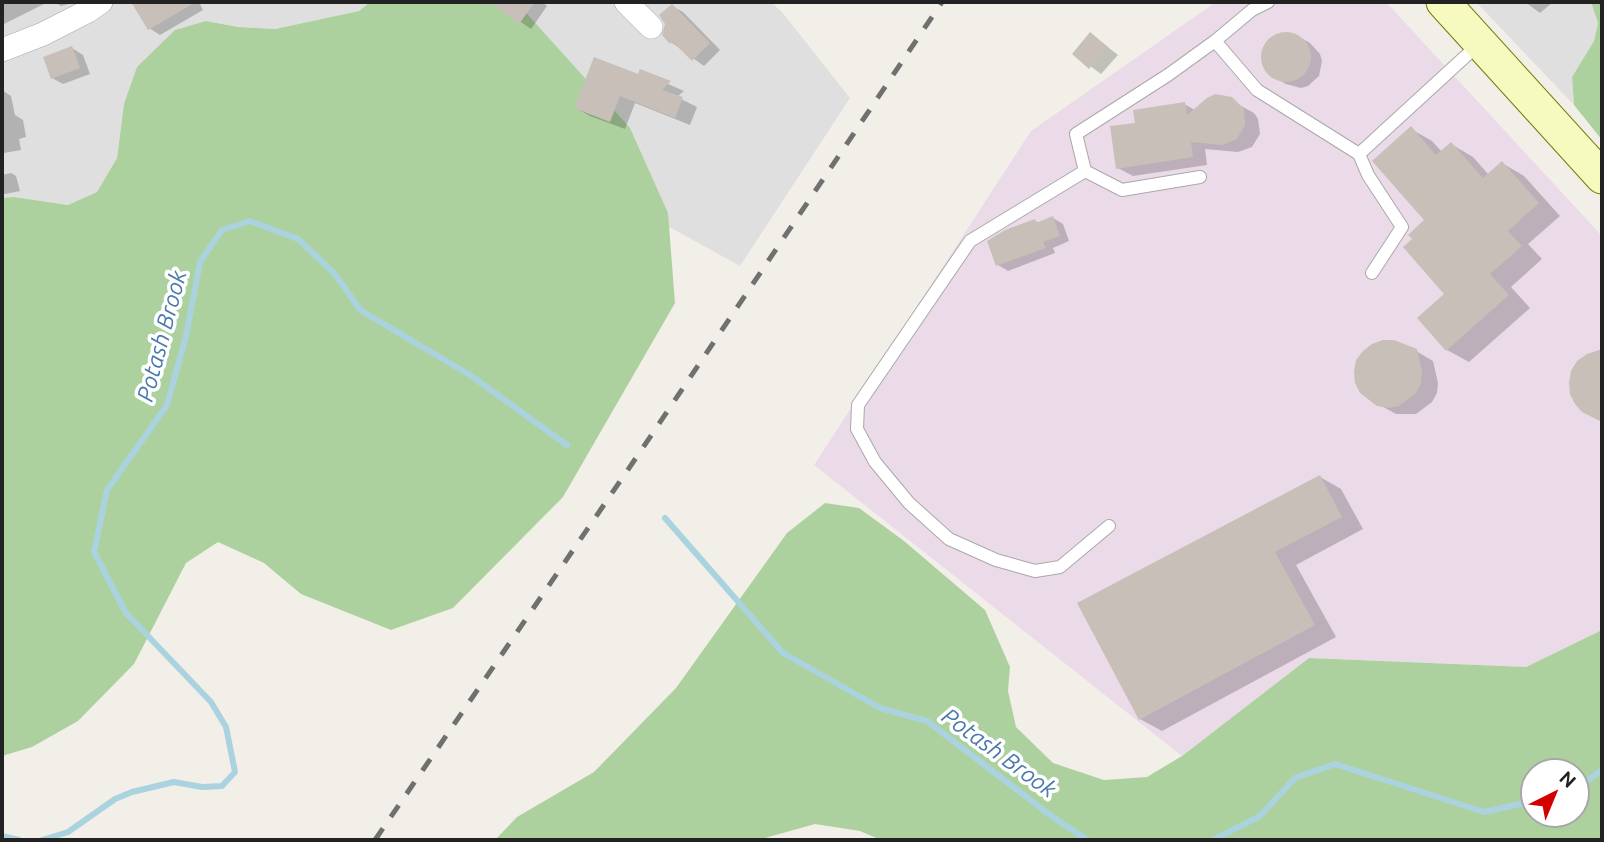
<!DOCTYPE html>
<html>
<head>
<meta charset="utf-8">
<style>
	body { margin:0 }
	#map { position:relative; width:1604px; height:842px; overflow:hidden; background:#f2efe9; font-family:Ubuntu,sans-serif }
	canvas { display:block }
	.frame { position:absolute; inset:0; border:4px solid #222; pointer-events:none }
	.north { position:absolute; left:1520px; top:758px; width:70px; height:70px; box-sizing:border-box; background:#fff; border:2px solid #a7a7a7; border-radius:50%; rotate:43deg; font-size:19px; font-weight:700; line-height:28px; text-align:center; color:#222 }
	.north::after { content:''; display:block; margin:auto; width:24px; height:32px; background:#d40000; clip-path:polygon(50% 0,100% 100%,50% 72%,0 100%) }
</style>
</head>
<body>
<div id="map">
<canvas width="1604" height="842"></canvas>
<div class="frame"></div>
<div class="north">N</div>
</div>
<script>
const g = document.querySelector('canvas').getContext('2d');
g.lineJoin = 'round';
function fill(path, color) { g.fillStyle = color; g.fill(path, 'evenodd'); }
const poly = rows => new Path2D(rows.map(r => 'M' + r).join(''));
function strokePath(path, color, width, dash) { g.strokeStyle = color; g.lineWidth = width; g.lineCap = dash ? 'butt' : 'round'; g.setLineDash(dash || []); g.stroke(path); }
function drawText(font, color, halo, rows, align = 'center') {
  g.font = font + ' Ubuntu,sans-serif'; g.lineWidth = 7; g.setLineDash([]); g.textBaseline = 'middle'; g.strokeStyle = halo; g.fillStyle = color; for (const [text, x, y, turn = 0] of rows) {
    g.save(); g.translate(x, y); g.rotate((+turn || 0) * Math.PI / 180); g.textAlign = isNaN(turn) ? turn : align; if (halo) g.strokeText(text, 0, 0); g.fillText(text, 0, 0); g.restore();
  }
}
fill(poly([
	[2,2,370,2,359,11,275,29,238,27,206,21,124,104,117,158,97,192,68,205,14,197,2,198],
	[401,2,771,2,782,12,850,98,740,266,628,204],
	[1476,2,1591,2,1598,23,1594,41,1572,77,1574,105]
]), '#e0dfdf');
fill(poly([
	[1216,2,1386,2,1602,236,1602,630,1526,667,1309,658,1182,756,814,465,1031,131]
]), '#ebdbe8');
fill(poly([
	[370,2,514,2,519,5,630,128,668,213,675,303,563,497,453,608,391,630,301,594,264,563,218,542,186,563,134,664,78,721,32,747,2,756,2,198,14,197,68,205,97,192,117,158,124,104,137,67,175,30,206,21,238,27,275,29,359,11],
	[1591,2,1602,2,1602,140,1574,105,1572,77,1594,41,1598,23],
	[825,503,859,508,904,541,985,610,1010,667,1008,691,1016,727,1053,763,1104,780,1147,777,1182,756,1309,658,1526,667,1602,630,1602,840,881,840,860,831,815,824,758,840,495,840,517,817,594,772,676,688,787,533],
	[1534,772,1576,772,1576,814,1534,814]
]), '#add19e');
fill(poly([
	[2,2,48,2,2,25],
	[54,2,76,2,61,6],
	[145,2,157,4,161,2,199,2,203,10,160,35,149,28,136,7],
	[492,2,542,2,547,6,531,29],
	[1525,2,1553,2,1540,13],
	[672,6,683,12,720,50,704,66,671,42],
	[1282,33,1298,36,1310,43,1320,54,1322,61,1319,76,1308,86,1301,88,1286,84,1274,77,1264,65,1264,49,1268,42],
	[1091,34,1118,55,1101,74,1074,54],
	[72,48,83,55,90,74,63,84,52,78],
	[641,72,684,91,677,97,697,107,690,125,635,103,625,129,590,116,576,108,639,76],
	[2,90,11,96,15,115,23,120,26,137,19,139,21,150,4,153,2,152],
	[1223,96,1254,113,1258,119,1260,134,1252,147,1238,152,1205,149,1207,165,1133,176,1118,168,1137,124,1184,104,1195,110],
	[1411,129,1432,141,1442,152,1451,144,1473,157,1489,175,1502,163,1524,176,1560,216,1528,244,1542,259,1511,287,1530,308,1469,362,1447,350,1446,294,1414,240,1427,220],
	[11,173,16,176,20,191,5,194,2,193,2,175],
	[1053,218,1063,224,1069,241,1053,248,1055,253,1008,271,998,265,1035,221,1039,223],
	[1416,351,1433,361,1438,383,1437,393,1432,402,1416,414,1396,414,1378,404],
	[1320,477,1341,489,1363,529,1296,565,1336,637,1162,731,1140,719]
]), '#0003');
strokePath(poly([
	[665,518,783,653,880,708,927,721,1050,815,1087,840],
	[1576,789,1602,770],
	[2,836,19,840],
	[42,840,68,832,115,799,132,792,174,782,202,787,222,786,235,772,226,727,211,702,126,613,94,552,107,490,167,405,186,336,200,262,222,230,250,221,298,239,335,274,360,310,470,375,567,445],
	[1213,840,1260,816,1295,778,1335,764,1484,812,1534,801]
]), '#aad3df', 6);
fill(poly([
	[131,2,196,2,148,30],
	[489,2,535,2,519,24],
	[672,4,710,43,692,61,672,41,670,44,662,35,665,24,659,15],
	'1261 57a25 25 0 1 1 50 0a25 25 0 1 1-50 0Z',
	[1090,32,1108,47,1089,69,1072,54],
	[72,46,80,68,51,79,43,57],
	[594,57,638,74,640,69,671,81,662,90,683,97,675,118,620,96,610,122,574,108],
	[1215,94,1232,97,1244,109,1245,125,1237,139,1222,145,1191,142,1193,157,1116,169,1110,126,1135,123,1133,110,1185,102,1187,115,1207,98],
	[1411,126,1436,155,1451,142,1483,178,1502,161,1539,203,1508,231,1522,246,1490,274,1509,295,1446,351,1417,318,1444,294,1403,247,1412,239,1408,235,1424,220,1372,161],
	[1053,216,1060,236,1043,242,1046,248,996,266,987,241,1005,230,1035,219,1036,223],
	[1383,340,1394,340,1417,349,1422,372,1421,383,1416,393,1399,406,1388,408,1377,406,1360,393,1355,383,1354,372,1356,360,1363,351,1372,344],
	[1602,349,1602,422,1582,412,1575,404,1570,394,1569,382,1571,371,1577,361,1587,354],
	[1320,475,1342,517,1275,552,1315,625,1139,720,1077,603]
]), '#c7bfb8');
const lane = poly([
	[1215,41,1257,90,1359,154,1480,43],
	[1359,154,1368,175,1402,227,1372,273],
	[1085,171,1122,190,1200,177],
	[1109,526,1060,567,1035,571,996,560,949,539,909,503,875,462,857,429,858,405,970,241,1085,171,1076,134,1168,75,1215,41,1252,10,1268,2]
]);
const street = poly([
	[626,2,651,27],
	[2,50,43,34,88,11,101,2]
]);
const secondary = poly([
	[1443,2,1602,177]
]);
strokePath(lane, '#a9a9a9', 14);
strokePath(street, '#a9a9a9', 24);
strokePath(secondary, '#707d05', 35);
strokePath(poly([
	[1601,2,1602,7]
]), '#fa8072', 3.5, [3.5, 3.5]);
strokePath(lane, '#fff', 12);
strokePath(street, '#fff', 23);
strokePath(secondary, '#f7fabf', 33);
strokePath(poly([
	[375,840,640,452,942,2]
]), '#707070', 5, [14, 14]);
drawText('italic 23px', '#4a7aab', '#fff', [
	["Potash Brook",162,336,-75],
	["Potash Brook",999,753,36]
]);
</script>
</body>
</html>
